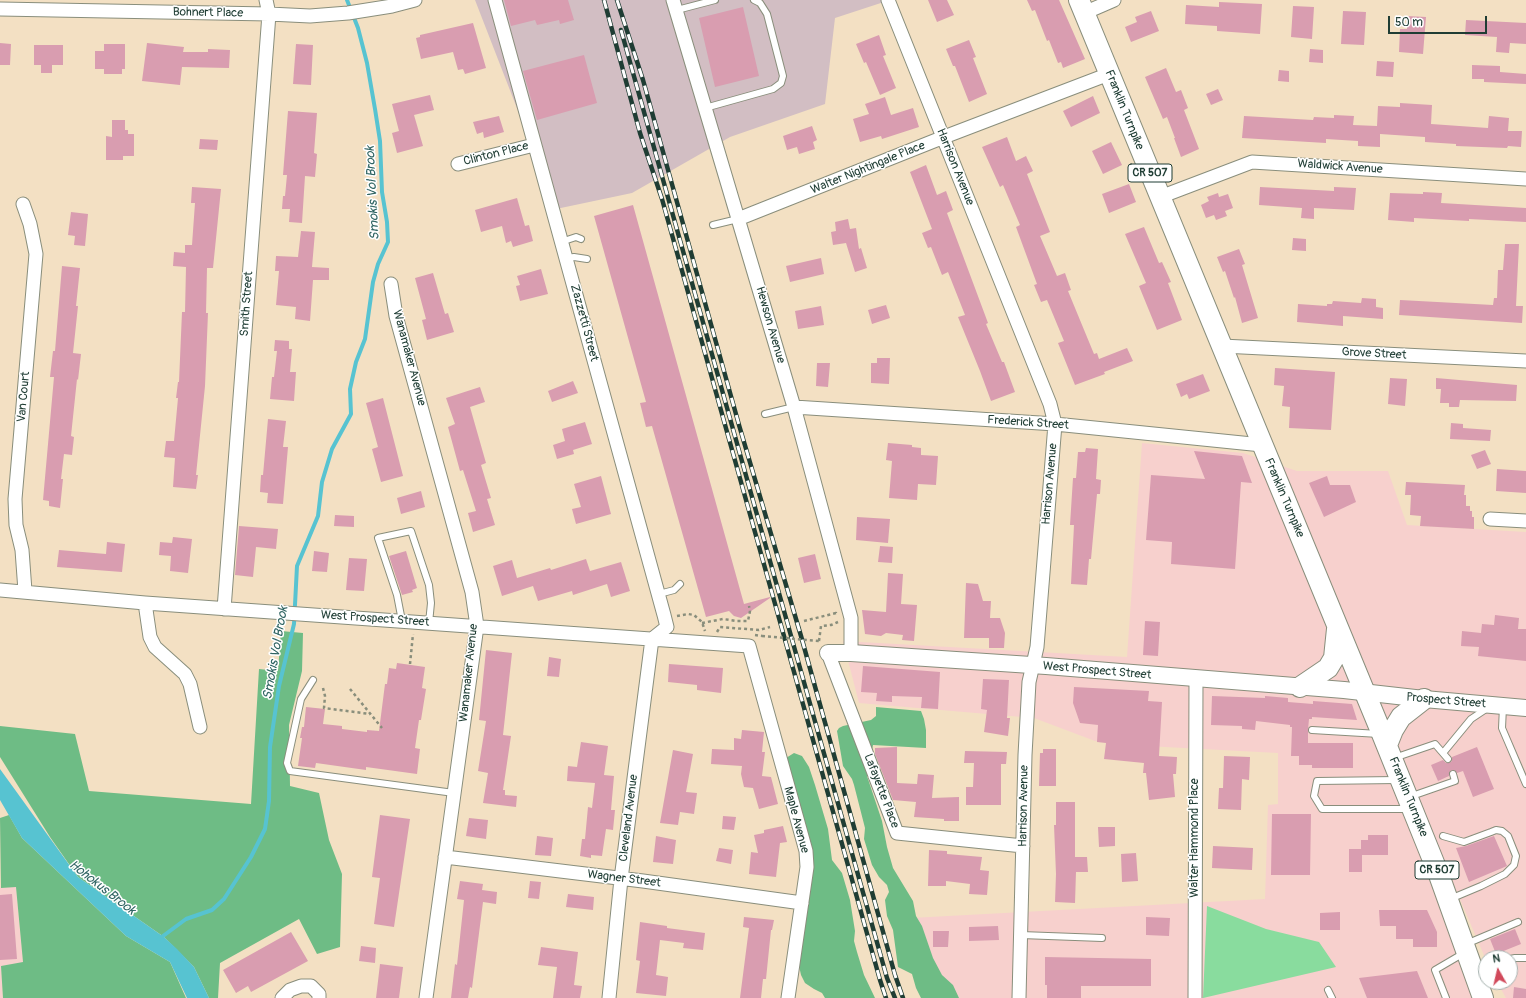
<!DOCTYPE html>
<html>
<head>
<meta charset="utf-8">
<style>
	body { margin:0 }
	#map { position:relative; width:1526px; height:998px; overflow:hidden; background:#f3e0c3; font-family:Pangolin,sans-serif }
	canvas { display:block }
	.north { position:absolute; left:1478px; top:950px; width:40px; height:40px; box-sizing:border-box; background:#fff; border:1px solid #a5b1ae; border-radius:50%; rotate:352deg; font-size:11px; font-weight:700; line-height:16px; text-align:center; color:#1f3d34 }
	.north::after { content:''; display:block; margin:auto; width:14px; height:18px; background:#d1495b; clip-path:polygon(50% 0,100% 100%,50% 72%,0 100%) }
	.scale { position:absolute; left:1388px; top:16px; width:99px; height:18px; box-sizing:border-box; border:2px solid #1f3d34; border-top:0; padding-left:5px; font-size:12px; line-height:14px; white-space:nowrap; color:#1f3d34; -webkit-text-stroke:3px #fff; paint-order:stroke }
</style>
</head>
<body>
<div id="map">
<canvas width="1526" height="998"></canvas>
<div class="north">N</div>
<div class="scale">50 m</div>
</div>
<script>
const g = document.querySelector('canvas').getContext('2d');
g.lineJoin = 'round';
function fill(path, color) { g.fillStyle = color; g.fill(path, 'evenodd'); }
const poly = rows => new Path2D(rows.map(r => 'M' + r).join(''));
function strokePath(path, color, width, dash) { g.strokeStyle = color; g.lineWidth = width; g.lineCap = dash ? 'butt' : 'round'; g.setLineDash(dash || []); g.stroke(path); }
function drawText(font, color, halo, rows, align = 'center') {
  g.font = font + ' Pangolin,sans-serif'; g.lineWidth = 3; g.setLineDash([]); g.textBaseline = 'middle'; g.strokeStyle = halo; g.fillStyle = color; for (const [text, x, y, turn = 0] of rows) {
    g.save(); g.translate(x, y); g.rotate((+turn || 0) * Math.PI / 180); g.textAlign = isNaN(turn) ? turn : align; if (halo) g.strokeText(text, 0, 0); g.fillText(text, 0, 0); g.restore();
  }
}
fill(poly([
	[1142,443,1243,453,1297,471,1388,471,1407,525,1526,532,1526,998,1506,998,1497,982,1510,982,1510,958,1486,958,1486,960,1394,745,1478,998,945,998,911,918,1265,899,1268,805,1278,804,1278,753,1146,746,1095,741,1034,718,859,703,843,641,1127,657],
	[0,886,1,888,16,886,23,963,1,966,3,998,0,998]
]), '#f7d0cd');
fill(poly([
	[475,0,890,0,835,18,825,104,730,137,632,193,556,209]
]), '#d2bec3');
fill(poly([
	[1207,906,1266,929,1319,942,1336,967,1203,998]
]), '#89dc9e');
fill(poly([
	[281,631,303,633,302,671,289,725,290,786,319,793,329,840,342,874,340,947,317,954,299,919,220,963,218,998,209,998,194,967,164,937,78,877,50,837,0,757,0,726,75,734,89,791,251,804,259,669,278,671],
	[876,707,921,711,924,719,926,730,926,748,873,745,867,776,882,821,887,847,893,868,913,901,916,916,922,926,933,958,942,975,953,985,959,998,921,998,916,988,912,974,898,967,893,930,887,916,885,900,889,892,887,885,879,877,872,865,864,839,865,828,854,785,852,779,843,766,837,731,839,728,843,726,871,720,876,716],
	[794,753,802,756,809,767,815,785,828,829,832,860,842,873,850,900,855,931,854,941,857,952,864,975,875,998,825,998,822,993,814,989,805,983,801,975,798,961,808,887,786,758],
	[9,815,22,838,126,936,170,962,186,998,3,998,1,966,23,962,16,887,1,888,0,818]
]), '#6ebc85');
fill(poly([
	[0,769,78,877,164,937,177,949,194,967,209,998,187,998,170,962,126,936,22,838,0,800]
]), '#57c3d1');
strokePath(poly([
	[159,939,186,919,212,910,224,899,251,857,265,829,269,801,270,747,279,686,294,624,297,566,318,516,322,482,332,449,351,414,350,389,356,362,365,339,373,282,378,264,388,242,387,222,382,192,380,141,375,109,367,63,358,28,347,0]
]), '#57c3d1', 4);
fill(poly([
	[504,0,568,0,574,20,560,24,559,20,537,25,535,20,511,26],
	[928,0,947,0,954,15,937,22],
	[1027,0,1059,0,1085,59,1063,68,1061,62,1058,63,1049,40,1047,41,1035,10,1032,11],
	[1219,2,1262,4,1260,34,1217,31,1217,26,1185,24,1186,5,1219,7],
	[1293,6,1314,7,1312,39,1291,37],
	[743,7,759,76,715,87,699,18],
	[1151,11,1159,31,1131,42,1125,27,1137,22,1135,17],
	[1343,11,1366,12,1364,45,1341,44],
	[1407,16,1426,17,1423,54,1399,52,1400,29,1407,29],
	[1466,20,1526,23,1526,44,1510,43,1509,53,1496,52,1497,37,1465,35],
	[473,23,486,68,465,74,463,69,458,70,453,52,421,59,416,38,420,37,420,35],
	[879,35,886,55,883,56,896,88,880,95,866,62,864,63,856,44],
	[969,40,976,57,973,58,987,94,969,102,955,66,953,66,946,49],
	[0,43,11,44,10,65,0,65],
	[147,43,184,47,183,52,208,52,208,49,230,50,229,68,182,67,180,85,142,81],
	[104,44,125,44,125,69,122,69,122,74,104,74,104,69,95,69,95,51,104,51],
	[296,44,313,45,311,85,293,84],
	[34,45,63,45,63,65,52,65,52,73,41,73,41,65,34,65],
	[1310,49,1323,50,1323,63,1309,62],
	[584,55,597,103,537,120,523,71],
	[1377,61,1394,62,1393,77,1376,76],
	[1472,65,1500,66,1500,72,1526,74,1526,84,1484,82,1484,79,1472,79],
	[1166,68,1176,92,1181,90,1188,108,1184,110,1199,149,1181,157,1174,138,1175,138,1167,117,1163,119,1145,77],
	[1279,70,1289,71,1289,82,1278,81],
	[1218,89,1223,100,1211,105,1206,94],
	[430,95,434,110,414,115,423,146,397,153,392,133,399,131,392,104],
	[1093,96,1100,113,1071,127,1063,111],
	[885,97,891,115,913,108,919,127,882,139,881,136,860,142,853,119,869,114,865,104],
	[1400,103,1432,105,1431,124,1488,128,1489,116,1509,118,1508,131,1522,131,1521,147,1508,146,1507,148,1456,146,1456,144,1425,142,1425,137,1380,134,1380,147,1358,146,1358,141,1326,139,1326,143,1242,138,1244,116,1313,120,1314,117,1334,118,1334,115,1354,116,1353,125,1377,126,1378,106,1400,107],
	[288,111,317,113,314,153,317,154,315,177,305,176,302,223,289,222,290,209,282,209,283,196,285,196,287,175,283,175],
	[499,116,504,132,484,138,483,132,477,134,473,122],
	[112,120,125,120,125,130,128,130,128,134,134,134,134,156,123,156,123,160,106,160,106,136,112,137],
	[812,126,817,140,813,142,815,149,799,154,797,147,787,150,783,136],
	[1007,137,1016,161,1026,156,1033,171,1027,174,1050,232,1040,236,1057,276,1065,273,1071,290,1068,291,1094,354,1097,353,1099,359,1127,348,1133,361,1104,372,1105,374,1075,385,1058,343,1064,341,1047,300,1041,302,1034,285,1037,284,1016,227,1020,225,1003,185,1000,187,982,147],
	[200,139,218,140,217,150,199,149],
	[1111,142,1122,165,1103,174,1092,151],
	[926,165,937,195,946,191,953,210,947,213,988,323,986,324,1002,362,1004,362,1015,392,991,401,980,371,958,317,965,315,948,272,942,275,931,247,928,248,922,233,932,229,910,172],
	[1129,184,1136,202,1109,213,1102,194],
	[192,187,221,189,213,268,207,268,206,313,208,313,205,386,196,475,198,475,196,489,173,487,175,458,164,457,166,441,174,441,178,398,176,398,178,382,179,382,182,312,185,312,186,267,173,266,174,252,185,253,185,245,192,245,195,203,191,203],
	[1260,187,1334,191,1334,187,1356,188,1354,210,1314,208,1314,219,1301,218,1302,208,1259,205],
	[1423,192,1442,193,1441,203,1526,208,1526,222,1469,219,1469,221,1414,218,1414,222,1388,220,1390,193,1423,194],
	[1218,193,1219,197,1228,194,1233,208,1225,211,1227,216,1216,220,1214,215,1206,218,1201,205,1209,201,1207,197],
	[517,198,525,226,529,225,533,241,513,247,511,241,506,243,502,226,481,232,475,210],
	[633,205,744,604,770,597,770,598,741,618,734,616,729,611,706,617,652,426,646,427,640,403,646,402,594,216],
	[71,212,88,214,85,246,74,245,75,236,68,235],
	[848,219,850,229,856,228,859,249,861,248,867,268,855,272,846,243,833,245,831,232,836,231,835,222],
	[1144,227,1159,263,1162,262,1171,282,1168,283,1182,320,1157,330,1139,286,1146,283,1125,234],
	[301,231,315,232,312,267,329,268,329,280,313,280,310,321,295,319,296,307,276,305,279,271,275,271,276,256,298,257],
	[1293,238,1306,239,1306,251,1292,250],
	[1505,244,1519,244,1516,306,1523,306,1522,323,1399,315,1400,300,1493,305,1494,298,1497,298,1498,270,1503,270],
	[1239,249,1245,264,1242,265,1258,318,1242,323,1235,297,1234,298,1225,271,1223,272,1217,257],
	[821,258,824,274,790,282,786,266],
	[62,266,80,268,76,306,78,306,73,353,81,354,78,380,77,379,71,436,74,437,72,455,64,454,61,479,63,479,60,508,49,506,49,501,43,500,54,377,50,377,53,351,55,351],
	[541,269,548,294,520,301,516,286,520,285,517,276],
	[433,273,445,314,448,313,454,332,427,340,422,320,426,319,415,278],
	[1362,298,1376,299,1376,307,1383,308,1383,319,1343,316,1343,326,1297,322,1298,304,1327,306,1327,304,1332,304,1333,301,1361,303],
	[886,305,890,318,872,324,868,310],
	[821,306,824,325,798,329,795,311],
	[275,340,289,341,289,349,292,349,290,372,296,372,294,401,270,399,272,377,274,377,277,351,274,351],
	[877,358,890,358,889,384,871,383,871,363,877,363],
	[817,363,830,363,828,387,816,386],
	[1275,368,1335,372,1331,430,1289,428,1290,407,1282,406,1284,386,1274,385],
	[1203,374,1210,391,1189,399,1187,394,1181,397,1176,384],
	[1390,378,1407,379,1405,406,1388,404],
	[1436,378,1517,385,1516,401,1460,400,1459,407,1449,407,1449,403,1440,403,1441,389,1436,389],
	[573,381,578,393,552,402,548,391],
	[480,387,485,402,470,407,486,463,481,465,491,498,487,499,495,525,473,532,468,513,476,511,463,470,460,471,448,427,455,424,446,398],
	[383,398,403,476,381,482,372,449,378,447,366,403],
	[268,419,286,421,283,447,288,447,283,504,267,503,268,493,260,492,261,475,263,475],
	[585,422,592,444,573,450,574,454,557,459,553,445,565,441,562,429],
	[1451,423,1463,424,1463,428,1491,430,1490,441,1450,439],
	[888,443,912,445,912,447,921,448,921,455,938,456,936,485,918,484,917,500,889,498,892,461,886,460],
	[1086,448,1098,449,1096,479,1101,480,1100,494,1097,494,1091,559,1089,559,1087,585,1071,584,1074,525,1070,525,1073,478,1076,478,1078,452,1085,452],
	[1485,450,1491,464,1477,469,1471,455],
	[1194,451,1242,456,1252,483,1241,482,1235,569,1171,564,1172,542,1146,540,1151,475,1205,479],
	[1497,469,1526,471,1526,493,1496,491],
	[601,476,611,514,576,524,572,509,581,507,574,484],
	[1327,476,1330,485,1350,485,1356,502,1324,517,1309,483],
	[1406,482,1465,485,1464,495,1466,495,1466,506,1470,506,1470,511,1472,511,1472,517,1474,517,1474,529,1420,526,1421,516,1410,515,1411,495,1405,495],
	[421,491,425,507,401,514,397,498],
	[335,515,354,516,354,527,334,526],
	[857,517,890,519,888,543,856,540],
	[239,526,278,529,276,549,256,547,253,577,235,575],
	[173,537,192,539,188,573,170,571,171,556,159,555,160,542,172,543],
	[107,542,125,544,122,572,57,567,59,550,106,554],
	[880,546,893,547,892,563,878,562],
	[314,551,329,553,327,572,312,571],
	[406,551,417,588,412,590,413,592,402,595,389,556],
	[815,554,821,579,804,583,798,558],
	[349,558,367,559,364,591,346,590],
	[586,559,590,571,621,562,630,591,611,597,607,584,573,595,572,591,538,601,533,586,502,596,493,566,512,560,517,578,550,568,551,570],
	[888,573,903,574,901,604,917,605,914,641,902,640,903,635,886,633,881,636,865,634,862,610,886,612],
	[966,583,978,584,983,601,991,601,990,618,1000,618,1005,633,1004,648,989,648,989,638,964,638],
	[1495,615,1519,618,1518,629,1526,629,1526,661,1478,656,1479,647,1461,646,1462,631,1481,633,1482,624,1494,625],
	[1145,621,1160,622,1158,656,1143,655],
	[486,650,512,653,503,735,511,736,503,790,505,790,505,795,517,796,516,807,483,803,488,773,478,771,486,721,479,720],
	[549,657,561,659,559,677,547,676],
	[397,663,425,667,422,688,426,689,421,720,419,720,415,748,420,749,417,774,366,767,366,770,316,763,315,768,298,766,302,738,300,738,302,727,304,727,306,707,325,709,323,724,342,726,342,729,367,732,367,730,379,731,385,684,387,684,389,668,396,669],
	[669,664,723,668,721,693,697,690,697,685,668,682],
	[863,666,940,672,938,709,921,708,922,697,892,696,892,702,876,701,877,693,861,692],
	[983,679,1009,680,1007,718,1010,718,1008,736,984,732,987,710,981,709],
	[1074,687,1149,691,1148,701,1162,702,1159,756,1177,757,1176,774,1173,774,1175,797,1149,800,1146,773,1143,773,1144,763,1104,759,1106,743,1097,742,1098,725,1080,723,1073,703],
	[1212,696,1265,698,1265,696,1288,698,1288,702,1313,704,1313,701,1352,704,1357,720,1312,717,1312,719,1309,719,1308,730,1308,743,1353,743,1353,768,1312,768,1312,765,1299,765,1299,756,1291,756,1292,727,1290,727,1290,725,1256,721,1255,730,1242,729,1242,726,1211,725],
	[742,730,764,732,762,752,765,752,762,776,771,777,778,804,759,809,753,788,744,787,741,774,742,766,711,764,712,749,734,750,734,738,741,739],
	[581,742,608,746,604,775,614,776,611,810,615,810,613,830,606,829,602,856,591,855,591,858,580,856,582,839,585,839,588,807,592,808,595,783,567,781,568,766,577,767],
	[897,747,897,783,917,784,918,774,934,775,932,798,959,797,959,821,944,821,944,819,914,817,916,802,893,800,875,754,875,748],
	[1477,747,1494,789,1473,797,1463,771,1457,773,1454,770,1450,771,1449,776,1438,781,1431,765,1443,760,1446,763,1449,763,1452,761,1452,757],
	[1043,749,1056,749,1056,786,1039,786,1040,753,1043,753],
	[673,750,693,754,686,792,697,793,694,814,680,812,678,825,660,823],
	[965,751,1007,752,1006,764,1001,764,1001,805,966,805,966,787,973,787,974,763,964,763],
	[1224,756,1250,757,1249,780,1242,779,1241,810,1218,809,1219,788,1223,788],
	[1056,802,1075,802,1075,857,1087,857,1088,872,1076,872,1075,903,1055,902,1056,874,1054,825,1056,825],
	[1272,814,1311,814,1310,875,1271,875],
	[380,815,410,819,394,927,374,924,380,878,372,877],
	[723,816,736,817,734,830,722,829],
	[469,818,488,820,486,839,466,836],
	[783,826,787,842,780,843,776,877,749,874,751,852,758,853,754,835,764,833,764,830],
	[1098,827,1115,827,1115,846,1099,847],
	[1368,835,1388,835,1388,855,1362,855,1362,872,1349,872,1349,849,1361,849,1361,840,1368,840],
	[537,836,553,838,551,856,535,855],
	[656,836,676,840,673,864,653,862],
	[1494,836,1507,866,1469,882,1456,848,1466,846],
	[1213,846,1253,848,1252,870,1212,868],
	[719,848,733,850,731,864,716,861],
	[929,850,947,851,947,854,982,857,980,870,989,871,987,895,969,894,970,884,946,881,946,886,928,886],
	[1136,853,1138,881,1122,882,1121,854],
	[460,881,483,884,482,890,497,892,496,904,483,902,472,988,470,987,468,998,451,998,455,964,457,965,464,900,457,899],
	[530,881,541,882,539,899,528,898],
	[12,894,17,959,0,960,0,895],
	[568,894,594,897,593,910,566,907],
	[1379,910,1427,910,1437,932,1437,947,1413,947,1413,939,1396,939,1396,926,1380,926],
	[1340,912,1340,930,1320,930,1320,913],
	[744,917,774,920,772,930,771,930,766,979,763,979,761,998,740,998,749,928,743,927],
	[1146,917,1170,918,1169,936,1146,935],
	[640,922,667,926,667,928,705,933,703,950,683,948,684,943,660,940,656,975,668,977,666,996,636,993,640,961,636,960],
	[998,926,999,940,969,941,969,927],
	[1515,929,1521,944,1496,954,1490,939],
	[933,931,949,931,948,947,933,947],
	[291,932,308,961,251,992,248,986,236,993,223,970],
	[361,946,376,948,375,963,359,961],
	[541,947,578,952,574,985,582,986,580,998,553,998,557,967,538,965],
	[1045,957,1151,959,1151,986,1081,986,1081,998,1047,998,1047,985,1045,985],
	[380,964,403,967,399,998,376,998],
	[1417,971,1428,998,1367,998,1359,978],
	[1514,987,1526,989,1526,998,1513,998]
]), '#d99db0');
const service = poly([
	[677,10,715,0],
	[705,108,773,89,781,83,783,76,767,14,760,3,754,0],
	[713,225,738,219],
	[561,242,576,237,581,239],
	[566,258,574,257,587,259],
	[765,414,794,407],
	[659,594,674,590,680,584],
	[402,621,397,595,378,538,411,531,429,585,431,603,429,623],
	[313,680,301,699,287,763,290,771,454,793],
	[1503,707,1502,728,1526,784],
	[1312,730,1379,734],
	[1443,753,1471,719,1486,709],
	[1394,758,1435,744,1448,759],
	[1397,780,1317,781,1314,796,1322,809,1408,809],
	[1409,797,1455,781,1453,774],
	[1443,836,1464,842,1491,832,1496,830,1502,831,1508,836,1516,856,1514,865,1505,874,1481,886,1450,899],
	[1021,935,1102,938],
	[1466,944,1518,922],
	[1510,959,1515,958,1526,958],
	[1328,990,1332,998],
	[1446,998,1435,970,1464,953]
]);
const minor = poly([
	[495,0,664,615,667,627,652,639],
	[673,0,794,407,851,618,851,653],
	[888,0,1050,404,1055,424,1037,647,1029,682,1025,755,1019,998],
	[0,9,269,14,310,16,348,13,392,6,415,0],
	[1084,13,1114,0],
	[458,164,534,145],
	[1160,197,1252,162,1526,179],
	[23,204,30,224,36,254,15,499,16,525,22,550,25,591],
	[738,219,944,137,1109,74],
	[391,284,396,316,472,592,477,626,426,998],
	[1222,346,1526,361],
	[794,407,1055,424,1262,445],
	[1490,519,1526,521],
	[0,590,145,603,749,646,806,851,807,867,788,998],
	[145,603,150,637,155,647,185,674,190,684,200,727],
	[224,609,269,14,266,0],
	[828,653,897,833,1023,846],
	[445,857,643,881,802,903],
	[282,998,290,990,301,986,311,986,319,994,319,998],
	[609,998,621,879,652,639],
	[1195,998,1196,679]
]);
const tertiary = poly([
	[828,653,851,653,1046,666,1344,690,1424,699,1526,708]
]);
const primary = poly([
	[1079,0,1382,734,1439,875,1483,998],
	[1300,687,1328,668,1334,658,1337,629],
	[1387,745,1393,730,1401,717,1424,699]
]);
strokePath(service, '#898e7c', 8);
strokePath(minor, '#898e7c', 15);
strokePath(tertiary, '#898e7c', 18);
strokePath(primary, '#898e7c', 22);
strokePath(poly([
	[677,616,688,614,694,615,702,622,705,631],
	[804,621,836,613,836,614],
	[702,623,723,619,737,621,748,621,750,611,749,606],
	[717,632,720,627,759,630,770,627],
	[755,635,762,636],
	[819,641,821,626,831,625,838,622],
	[410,664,413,634],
	[323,688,325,696,324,708,370,714],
	[350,689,382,728]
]), '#898e7c', 2.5, [3, 3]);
strokePath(service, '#fff', 6);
strokePath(minor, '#fff', 13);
strokePath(tertiary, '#fff', 16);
strokePath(primary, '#fff', 20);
const rail = poly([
	[604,0,640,133,662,199,880,980,886,998],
	[617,0,643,80,739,425,801,636,895,975,903,998],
	[621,30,887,978,895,998]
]);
strokePath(rail, '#1f3d34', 4.5);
strokePath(rail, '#fff', 3, [9]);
strokePath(poly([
	[762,636,819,641]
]), '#898e7c', 2.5, [3, 3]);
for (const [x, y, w] of [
	[1150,173,44],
	[1437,870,44]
]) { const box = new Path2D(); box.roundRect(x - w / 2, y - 9, w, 18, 3); g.fillStyle = '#fff'; g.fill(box); strokePath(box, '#1f3d34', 1); }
drawText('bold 11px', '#1f3d34', null, [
	["CR 507",1150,173],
	["CR 507",1437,870]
]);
drawText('12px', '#1f3d34', '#fff', [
	["Bohnert Place",208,13,1],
	["Franklin Turnpike",1124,110,68],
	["Clinton Place",496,154,-14],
	["Harrison Avenue",955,167,68],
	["Waldwick Avenue",1340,167,4],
	["Walter Nightingale Place",868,168,-22],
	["Smith Street",247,304,-86],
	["Zazzetti Street",584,323,75],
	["Hewson Avenue",770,325,74],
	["Grove Street",1374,354,3],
	["Wanamaker Avenue",409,358,75],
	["Van Court",24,397,-85],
	["Frederick Street",1028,423,4],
	["Harrison Avenue",1050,484,-85],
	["Franklin Turnpike",1284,498,67],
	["West Prospect Street",375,619,4],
	["West Prospect Street",1097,671,5],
	["Wanamaker Avenue",469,673,-84],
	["Prospect Street",1446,701,5],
	["Lafayette Place",881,791,69],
	["Franklin Turnpike",1408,797,68],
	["Harrison Avenue",1024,806,-89],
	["Cleveland Avenue",629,818,-83],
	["Maple Avenue",796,820,75],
	["Walter Hammond Place",1195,838,-90],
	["Wagner Street",624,879,7]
]);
drawText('italic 13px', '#306563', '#fff', [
	["Smokis Vol Brook",373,193,-93],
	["Smokis Vol Brook",276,653,-80],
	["Hohokus Brook",102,888,38]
]);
</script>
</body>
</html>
